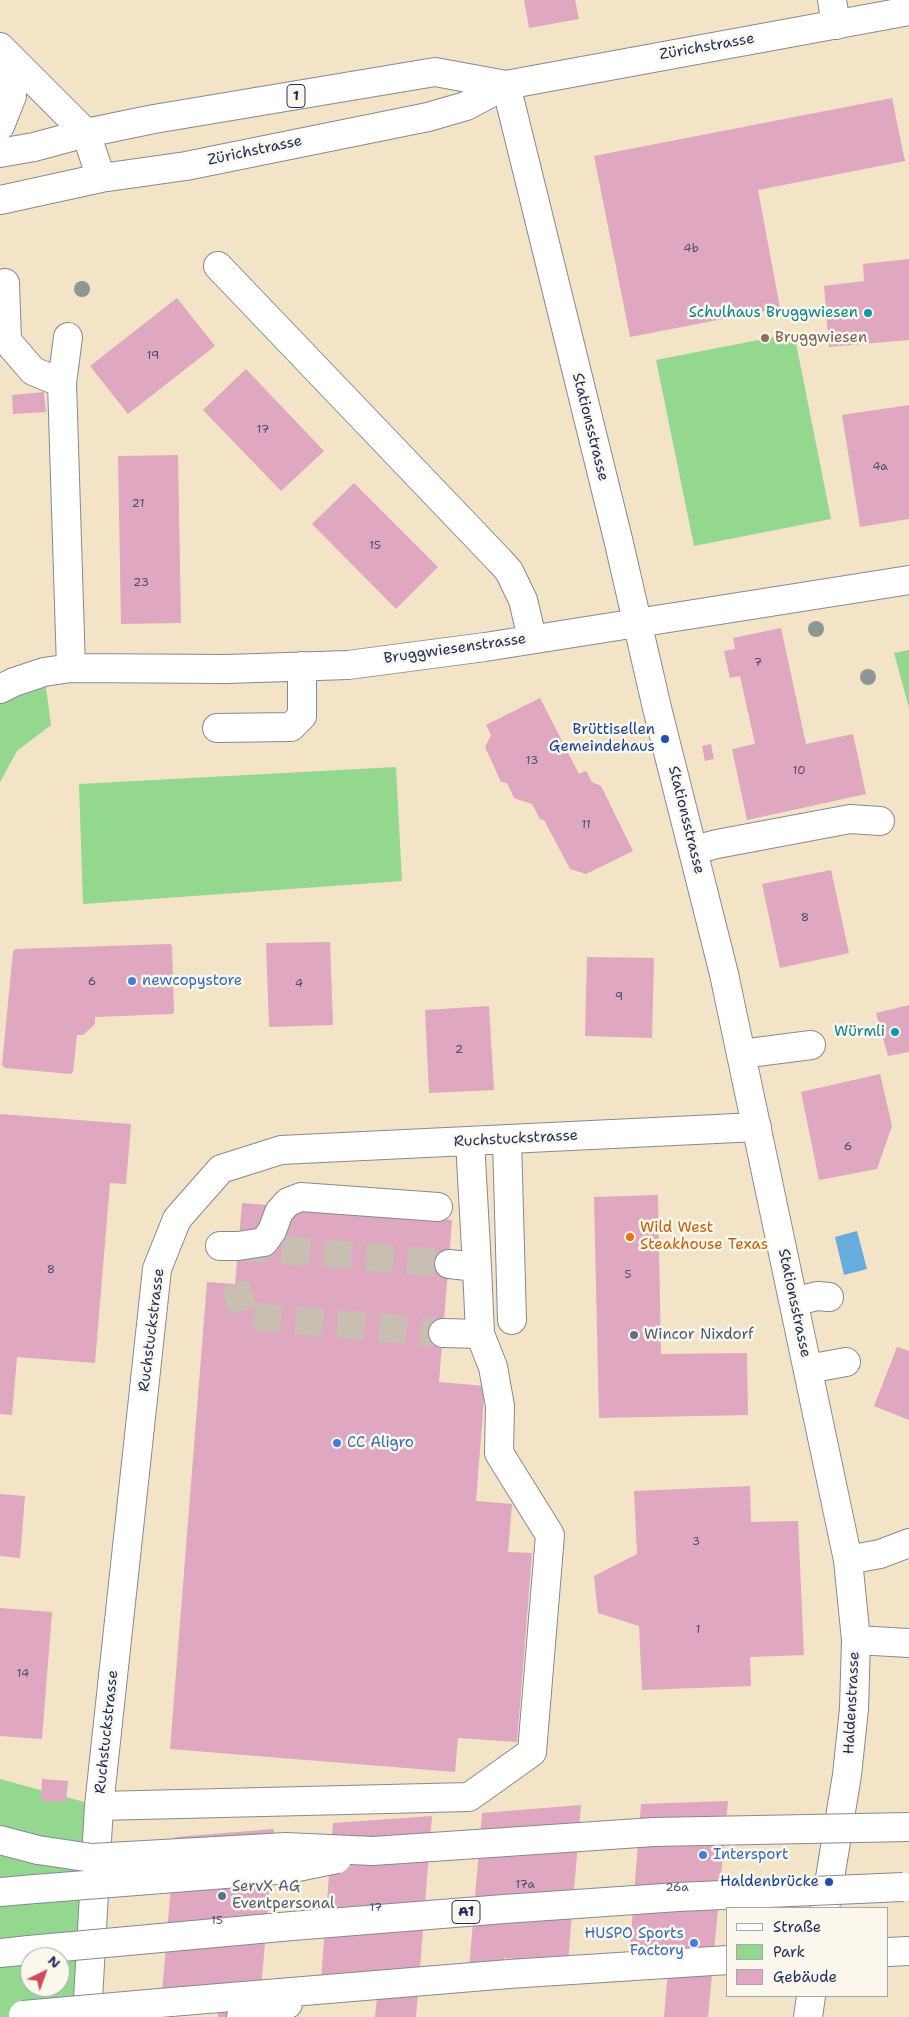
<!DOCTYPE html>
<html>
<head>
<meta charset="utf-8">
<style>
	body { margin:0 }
	#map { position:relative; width:909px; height:2017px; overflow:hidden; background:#f3e3c7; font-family:"Shantell Sans",sans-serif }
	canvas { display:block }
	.legend { position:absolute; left:726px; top:1907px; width:162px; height:90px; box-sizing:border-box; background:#fbf7ec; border:1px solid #a1a7b3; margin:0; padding:6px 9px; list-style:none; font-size:15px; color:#1b2f5e }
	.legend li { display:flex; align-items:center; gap:10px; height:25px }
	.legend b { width:25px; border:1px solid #a1a7b3 }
	.north { position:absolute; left:20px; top:1947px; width:50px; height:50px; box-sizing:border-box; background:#fbf7ec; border:1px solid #a1a7b3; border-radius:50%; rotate:42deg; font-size:14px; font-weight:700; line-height:20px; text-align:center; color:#1b2f5e }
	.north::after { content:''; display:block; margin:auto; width:18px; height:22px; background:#d1495b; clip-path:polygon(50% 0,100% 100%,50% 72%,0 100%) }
</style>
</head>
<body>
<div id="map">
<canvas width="909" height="2017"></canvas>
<ul class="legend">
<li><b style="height:6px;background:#fff"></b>Straße</li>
<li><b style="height:14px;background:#94d890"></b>Park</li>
<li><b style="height:14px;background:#dfa7c0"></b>Gebäude</li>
</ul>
<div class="north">N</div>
</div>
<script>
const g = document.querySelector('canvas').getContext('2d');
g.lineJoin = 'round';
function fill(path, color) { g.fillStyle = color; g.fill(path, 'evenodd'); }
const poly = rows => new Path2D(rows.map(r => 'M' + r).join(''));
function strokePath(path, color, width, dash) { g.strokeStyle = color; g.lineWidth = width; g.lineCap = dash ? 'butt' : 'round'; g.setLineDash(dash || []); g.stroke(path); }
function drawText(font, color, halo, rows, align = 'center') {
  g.font = font + ' "Shantell Sans",sans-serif'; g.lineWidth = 5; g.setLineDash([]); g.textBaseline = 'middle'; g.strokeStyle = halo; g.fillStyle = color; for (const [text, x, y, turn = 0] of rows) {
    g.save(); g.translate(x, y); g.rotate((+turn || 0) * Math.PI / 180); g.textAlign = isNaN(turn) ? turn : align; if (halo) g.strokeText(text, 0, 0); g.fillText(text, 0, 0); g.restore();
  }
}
fill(poly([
	[794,333,831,519,694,546,656,360],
	[909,650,909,708,894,653],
	[44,672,51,725,17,751,0,782,0,689],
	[396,767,402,881,83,904,79,784],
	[0,1779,99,1806,81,2017,0,2017],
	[30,1957,60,1957,60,1987,30,1987]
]), '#94d890');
fill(poly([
	[857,1231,867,1269,844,1275,835,1237]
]), '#66acdc');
fill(poly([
	[524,0,575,0,579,19,529,28],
	[892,98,905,161,758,190,780,308,630,337,594,156],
	[909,259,909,340,829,347,824,286,864,281,863,264],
	[177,298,215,346,128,414,90,366],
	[246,369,324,451,281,491,203,410],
	[44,392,46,412,13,414,12,395],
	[909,405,909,519,860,527,842,415],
	[178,455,181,623,121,624,118,456],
	[354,483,438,567,396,609,312,524],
	[781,628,806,744,853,734,866,794,747,820,732,749,755,744,740,676,730,678,724,651,735,649,733,638],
	[540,698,579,774,586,771,592,782,601,786,633,851,586,874,570,869,544,820,540,819,532,804,514,798,507,783,501,782,485,747,491,735,486,725],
	[711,744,714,759,705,761,702,746],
	[831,870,849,953,780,968,762,884],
	[330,942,333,1025,269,1027,266,943],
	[170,944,172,946,174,1012,172,1014,95,1017,95,1024,83,1035,77,1035,73,1072,71,1074,5,1068,2,1065,13,951,16,949],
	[587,957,654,958,652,1038,585,1036],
	[909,1005,909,1052,888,1056,876,1013],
	[489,1006,494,1090,429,1093,425,1010],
	[880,1074,892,1126,877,1169,819,1180,801,1092],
	[0,1114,131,1124,126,1184,110,1183,95,1363,17,1357,12,1415,0,1414],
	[658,1195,661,1354,747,1353,748,1415,599,1418,594,1197],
	[242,1203,452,1220,439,1382,485,1386,476,1501,512,1504,508,1552,532,1553,517,1742,458,1738,455,1772,170,1749,207,1282,235,1284],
	[897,1347,909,1351,909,1420,874,1406],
	[750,1486,751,1522,798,1521,804,1655,750,1657,751,1686,642,1690,639,1626,598,1613,594,1576,637,1554,634,1491],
	[0,1494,25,1496,20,1558,0,1556],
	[0,1608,52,1612,42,1739,0,1736],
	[42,1779,68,1781,66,1802,41,1801],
	[728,1801,708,2017,664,2017,668,1972,628,1974,641,1804],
	[581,1805,568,1963,504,1958,502,1973,469,1970,482,1813],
	[432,1816,416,2017,375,2017,377,1998,320,1993,333,1823],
	[274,1829,259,2017,218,2017,218,2011,161,2006,175,1837]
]), '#dfa7c0');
strokePath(poly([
	[240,1246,449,1264],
	[235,1284,245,1316,443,1333]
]), '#c8bfb2', 28, [28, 14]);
const minor = poly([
	[832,0,836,25],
	[0,47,86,133],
	[506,85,618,539,657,708,724,974,848,1560,856,1640,854,1709,847,1775,825,1908],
	[0,126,12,96,12,82,6,53],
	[218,266,500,561,509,571,523,600,532,638],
	[5,283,7,341,33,371,62,383],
	[68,337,62,383,71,668],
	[0,689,14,682,44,672,71,668,227,669,348,665,485,647,909,580],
	[217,728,291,727,302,716,302,666],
	[694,850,717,844,850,819,880,821],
	[741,1054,811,1045],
	[507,1140,512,1320],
	[470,1141,477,1267],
	[220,1246,238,1246,264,1242,272,1231,279,1212,288,1202,301,1197,438,1207],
	[794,1302,817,1296,829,1297],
	[443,1333,480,1334],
	[808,1369,846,1362],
	[848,1560,880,1554,909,1543],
	[856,1640,909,1643],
	[99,1806,469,1797,532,1752,550,1535,499,1453,500,1406,493,1367,480,1334,477,1267,449,1264],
	[87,2017,99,1806,157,1269,177,1219,221,1169,281,1150,757,1127],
	[808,2017,811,1996]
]);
const major = poly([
	[86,133,101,178],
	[0,153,34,147,86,133,154,119,435,72,506,85],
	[0,200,101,178,186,166,428,117,466,106,506,85,909,11]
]);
const highway = poly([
	[0,1840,38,1850],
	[0,1892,35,1889],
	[888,1952,909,1951],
	[0,1953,29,1950],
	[171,2002,509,1974,728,1960],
	[241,2017,288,2004]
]);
strokePath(minor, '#878992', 30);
strokePath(major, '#878992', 30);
strokePath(highway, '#878992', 30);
strokePath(minor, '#fff', 28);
strokePath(major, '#fff', 28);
strokePath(highway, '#fff', 28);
const highwayBridge = poly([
	[38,1850,92,1858,286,1847,373,1851,654,1832,909,1827],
	[35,1889,288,1869,337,1859],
	[29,1950,292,1926,504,1909,678,1897,903,1887],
	[23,2015,171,2002]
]);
strokePath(highwayBridge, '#878992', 30, []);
strokePath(highwayBridge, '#fff', 28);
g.fillStyle = '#8d9794';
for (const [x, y] of [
	[82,289],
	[816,629],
	[868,677]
]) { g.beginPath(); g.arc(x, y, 8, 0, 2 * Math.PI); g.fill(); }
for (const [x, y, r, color] of [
	[868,313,5,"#0f9aa8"],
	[765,338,5,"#8d6e63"],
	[665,739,5,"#1a4fb4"],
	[132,981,5,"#3f7fe0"],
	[895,1032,5,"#0f9aa8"],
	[630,1237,5,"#e8710a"],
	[634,1335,5,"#5c6f8a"],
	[337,1443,5,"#3f7fe0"],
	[703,1855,5,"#3f7fe0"],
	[829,1882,5,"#1a4fb4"],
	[222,1896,5,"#5c6f8a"],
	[694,1943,5,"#3f7fe0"]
]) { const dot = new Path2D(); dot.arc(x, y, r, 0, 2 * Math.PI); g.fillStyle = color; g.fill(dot); strokePath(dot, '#fbf7ec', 2); }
drawText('12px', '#4c4d76', null, [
	["4b",691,249],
	["19",153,356],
	["17",263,430],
	["4a",880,467],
	["21",138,504],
	["15",375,546],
	["23",141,583],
	["7",758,663],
	["13",532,761],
	["10",799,771],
	["11",586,825],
	["8",805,918],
	["6",92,982],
	["4",299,984],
	["9",619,997],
	["2",459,1050],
	["6",848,1147],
	["8",51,1270],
	["5",628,1275],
	["3",696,1542],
	["1",698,1630],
	["14",23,1674],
	["17a",525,1885],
	["26a",677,1888],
	["17",376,1908],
	["15",217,1921]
]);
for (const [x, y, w] of [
	[296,96,18],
	[466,1912,28]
]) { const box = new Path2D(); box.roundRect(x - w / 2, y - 11.5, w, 23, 4); g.fillStyle = '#fbf7ec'; g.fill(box); strokePath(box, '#1b2f5e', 1); }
drawText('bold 14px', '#1b2f5e', null, [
	["1",296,96],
	["A1",466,1912]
]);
drawText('15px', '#1b2f5e', '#fbf7ec', [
	["Zürichstrasse",707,47,-10],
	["Zürichstrasse",255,151,-12],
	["Stationsstrasse",590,427,76],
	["Bruggwiesenstrasse",455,649,-8],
	["Stationsstrasse",686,820,76],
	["Ruchstuckstrasse",516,1139,-3],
	["Stationsstrasse",794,1303,78],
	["Ruchstuckstrasse",152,1330,-83],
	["Haldenstrasse",852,1703,-87],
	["Ruchstuckstrasse",107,1732,-84]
]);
drawText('15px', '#0d838f', '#fbf7ec', [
	["Schulhaus Bruggwiesen",858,313],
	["Würmli",885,1032]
], 'right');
drawText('15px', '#785e54', '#fbf7ec', [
	["Bruggwiesen",775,338]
], 'left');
drawText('15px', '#164399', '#fbf7ec', [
	["Brüttisellen",655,730],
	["Gemeindehaus",655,747],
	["Haldenbrücke",819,1882]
], 'right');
drawText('15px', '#366cbe', '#fbf7ec', [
	["newcopystore",142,981],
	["CC Aligro",347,1443],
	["Intersport",713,1855],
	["HUSPO Sports",684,1934,"right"],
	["Factory",684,1951,"right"]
], 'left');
drawText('15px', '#c56008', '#fbf7ec', [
	["Wild West",640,1228],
	["Steakhouse Texas",640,1245]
], 'left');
drawText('15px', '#4e5e75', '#fbf7ec', [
	["Wincor Nixdorf",644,1335],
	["ServX AG",232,1887],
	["Eventpersonal",232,1904]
], 'left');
</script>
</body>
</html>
